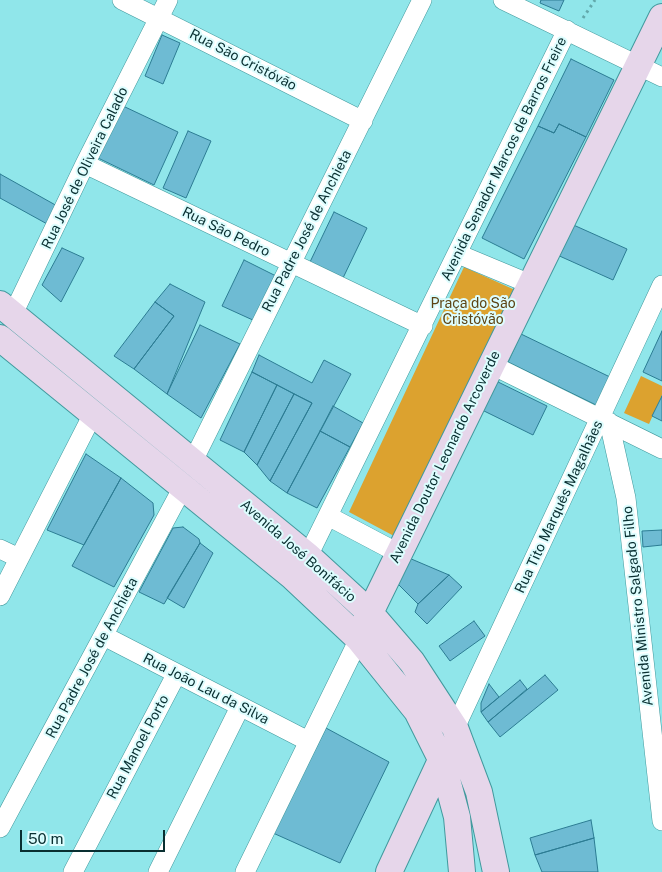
<!DOCTYPE html>
<html>
<head>
<meta charset="utf-8">
<style>
	body { margin:0 }
	#map { position:relative; width:662px; height:872px; overflow:hidden; background:#90e6ea; font-family:"Public Sans",sans-serif }
	canvas { display:block }
	.scale { position:absolute; left:20px; top:830px; width:145px; height:22px; box-sizing:border-box; border:2px solid #092f31; border-top:0; padding-left:6px; font-size:15px; line-height:18px; white-space:nowrap; color:#092f31; -webkit-text-stroke:4px #ddfdfe; paint-order:stroke }
</style>
</head>
<body>
<div id="map">
<canvas width="662" height="872"></canvas>
<div class="scale">50 m</div>
</div>
<script>
const g = document.querySelector('canvas').getContext('2d');
g.lineJoin = 'round';
function fill(path, color) { g.fillStyle = color; g.fill(path, 'evenodd'); }
const poly = rows => new Path2D(rows.map(r => 'M' + r).join(''));
function strokePath(path, color, width, dash) { g.strokeStyle = color; g.lineWidth = width; g.lineCap = dash ? 'butt' : 'round'; g.setLineDash(dash || []); g.stroke(path); }
function drawText(font, color, halo, rows, align = 'center') {
  g.font = font + ' "Public Sans",sans-serif'; g.lineWidth = 4; g.setLineDash([]); g.textBaseline = 'middle'; g.strokeStyle = halo; g.fillStyle = color; for (const [text, x, y, turn = 0] of rows) {
    g.save(); g.translate(x, y); g.rotate((+turn || 0) * Math.PI / 180); g.textAlign = isNaN(turn) ? turn : align; if (halo) g.strokeText(text, 0, 0); g.fillText(text, 0, 0); g.restore();
  }
}
fill(poly([
	[464,267,515,290,394,536,349,512],
	[641,376,662,386,662,395,649,424,624,413]
]), '#dca22f');
const building = poly([
	[541,0,564,0,559,11,540,3,541,0],
	[162,35,180,43,163,84,145,76,162,35],
	[571,59,614,80,586,137,559,124,554,133,538,126,571,59],
	[123,106,178,132,154,185,98,158,123,106],
	[559,124,586,137,524,259,482,238,538,126,554,133,559,124],
	[188,131,211,141,186,198,163,188,188,131],
	[0,174,59,207,49,225,0,198,0,174],
	[334,212,367,228,343,278,310,262,334,212],
	[569,223,627,249,613,280,555,254,569,223],
	[62,248,84,258,61,302,42,285,62,248],
	[244,260,276,276,255,321,222,306,244,260],
	[170,284,205,302,167,394,134,369,174,316,155,302,170,284],
	[155,302,174,316,134,369,114,356,155,302],
	[200,325,240,344,201,418,167,394,200,325],
	[662,331,662,381,643,372,662,331],
	[521,334,610,377,596,405,508,362,521,334],
	[259,355,312,383,324,360,351,374,287,493,270,481,312,403,252,372,259,355],
	[252,372,277,385,244,452,220,440,252,372],
	[494,380,547,406,533,435,480,409,494,380],
	[277,385,294,394,257,465,244,452,277,385],
	[294,394,312,403,270,481,257,465,294,394],
	[662,396,662,421,652,416,662,396],
	[333,406,363,423,350,447,320,431,333,406],
	[320,431,350,447,317,508,287,493,320,431],
	[86,454,121,478,84,545,47,530,86,454],
	[121,478,153,503,154,515,114,587,72,566,121,478],
	[183,527,199,539,200,543,164,604,139,592,173,528,183,527],
	[662,530,662,545,643,547,642,531,662,530],
	[200,543,213,553,184,608,167,598,200,543],
	[409,558,449,575,418,604,398,584,409,558],
	[449,575,462,587,427,624,415,612,418,604,449,575],
	[474,621,485,636,450,661,439,646,474,621],
	[545,675,558,690,500,737,488,722,545,675],
	[520,680,527,689,488,722,481,712,520,680],
	[489,684,499,697,481,712,481,703,489,684],
	[326,728,389,762,340,863,273,833,326,728],
	[591,820,594,838,535,855,530,838,591,820],
	[594,838,598,872,542,872,535,855,594,838]
]);
fill(building, '#6ebbd3');
strokePath(building, '#2c7c93', 1);
const street = poly([
	[122,0,363,121],
	[503,0,662,77],
	[85,164,423,326],
	[458,254,530,284],
	[13,314,85,164,168,0],
	[490,364,662,449],
	[609,422,626,498,662,821],
	[192,463,422,0],
	[328,516,398,553],
	[0,549,19,558],
	[308,556,567,30],
	[0,596,93,414],
	[104,636,308,741],
	[455,728,662,285],
	[0,828,183,487],
	[73,872,176,675],
	[158,872,240,707],
	[245,872,359,639]
]);
const secondary = poly([
	[0,304,308,556,369,612,412,662,455,728,479,792,496,872],
	[0,338,293,577,359,639,417,711,442,761,457,817,462,872],
	[363,627,662,17],
	[389,872,444,754]
]);
strokePath(street, '#41999d', 20);
strokePath(secondary, '#41999d', 28);
strokePath(poly([
	[583,18,595,0]
]), '#62a8ab', 3, [2.5, 4]);
strokePath(street, '#fff', 19);
strokePath(secondary, '#e6d6ea', 26);
drawText('14px', '#092f31', '#ddfdfe', [
	["Rua São Cristóvão",243,60,27],
	["Avenida Senador Marcos de Barros Freire",504,159,-64],
	["Rua José de Oliveira Calado",85,168,-64],
	["Rua Padre José de Anchieta",307,231,-63],
	["Rua São Pedro",226,232,26],
	["Avenida Doutor Leonardo Arcoverde",445,457,-64],
	["Rua Tito Marquês Magalhães",559,507,-65],
	["Avenida José Bonifácio",298,551,41],
	["Avenida Ministro Salgado Filho",638,606,-96],
	["Rua Padre José de Anchieta",92,658,-62],
	["Rua João Lau da Silva",206,689,27],
	["Rua Manoel Porto",138,747,-62]
]);
drawText('14px', '#5d4414', '#ddfdfe', [
	["Praça do São",473,304],
	["Cristóvão",473,320]
]);
</script>
</body>
</html>
